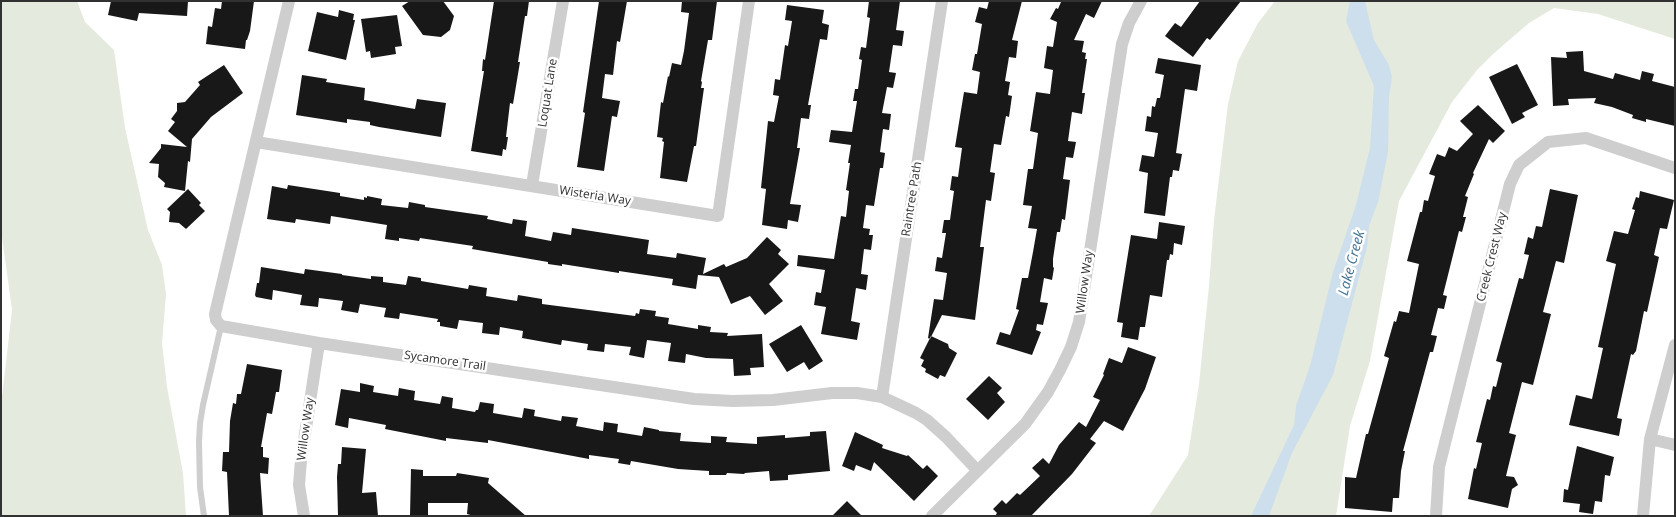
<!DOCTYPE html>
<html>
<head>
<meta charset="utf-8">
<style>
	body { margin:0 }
	#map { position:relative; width:1676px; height:517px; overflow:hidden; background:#fff; font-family:"Open Sans",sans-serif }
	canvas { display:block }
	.frame { position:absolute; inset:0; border:2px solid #313131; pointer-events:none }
</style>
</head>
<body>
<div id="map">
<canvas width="1676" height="517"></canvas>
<div class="frame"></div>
</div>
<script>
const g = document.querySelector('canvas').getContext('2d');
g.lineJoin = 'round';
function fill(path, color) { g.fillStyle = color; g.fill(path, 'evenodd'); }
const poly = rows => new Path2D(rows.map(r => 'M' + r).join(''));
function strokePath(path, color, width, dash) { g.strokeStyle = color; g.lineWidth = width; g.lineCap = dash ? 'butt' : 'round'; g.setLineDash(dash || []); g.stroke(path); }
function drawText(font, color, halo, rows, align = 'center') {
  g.font = font + ' "Open Sans",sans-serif'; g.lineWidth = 5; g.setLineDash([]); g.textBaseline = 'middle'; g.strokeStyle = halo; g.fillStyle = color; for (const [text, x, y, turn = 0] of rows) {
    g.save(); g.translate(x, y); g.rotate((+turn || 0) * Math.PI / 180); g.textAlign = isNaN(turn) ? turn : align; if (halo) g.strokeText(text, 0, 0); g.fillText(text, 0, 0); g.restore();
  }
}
fill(poly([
	[1,1,77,1,85,22,114,50,125,128,148,230,162,265,166,294,162,343,167,387,183,473,186,516,1,516,1,406,12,310,1,230],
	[1275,1,1675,1,1675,39,1598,14,1554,8,1529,23,1493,54,1477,70,1452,102,1399,201,1370,361,1350,426,1336,516,1149,516,1188,455,1199,384,1209,286,1214,220,1228,104,1238,61,1258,23]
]), '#e4eadd');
fill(poly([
	[1350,1,1365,1,1374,40,1389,65,1392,77,1389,97,1388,152,1378,202,1369,226,1367,247,1333,375,1292,453,1269,516,1251,516,1294,425,1296,406,1310,366,1333,272,1356,205,1370,148,1374,86,1346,21]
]), '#cddfec');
fill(poly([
	[111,1,188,1,187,16,139,13,137,21,108,15],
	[222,1,254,1,250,31,247,40,246,40,245,49,206,44,208,26,212,27,215,8,221,9],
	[410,1,443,1,454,16,450,30,441,37,423,35,402,6],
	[494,1,529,1,527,16,525,16,518,62,520,62,513,104,510,103,506,137,508,137,506,150,503,149,502,156,471,151,484,71,482,71,483,59,485,60],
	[599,1,627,1,620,42,617,41,613,75,605,74,602,98,620,101,617,117,612,116,604,171,577,167,585,113,583,112],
	[682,1,717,1,712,40,708,40,701,81,702,82,701,88,704,88,701,109,696,146,694,146,687,182,660,178,664,142,662,141,663,138,657,137,661,102,663,103,668,76,669,77,672,63,681,65,684,51,689,13,681,12],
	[869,1,900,1,896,30,904,31,902,46,893,45,889,72,896,73,893,88,887,87,882,113,891,114,889,130,883,129,880,152,885,153,883,168,880,168,874,206,866,205,863,228,870,229,869,235,873,235,871,250,864,249,861,274,868,275,866,290,856,288,851,321,860,323,857,340,821,334,826,307,814,305,816,292,821,293,825,270,797,266,798,255,834,259,841,216,846,217,849,191,846,190,850,163,848,163,851,145,829,142,831,130,852,132,857,101,853,101,855,89,858,89,862,60,859,59,861,47,866,48,870,18,867,17],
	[989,1,1022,1,1012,40,1018,41,1016,58,1009,57,1005,81,1010,82,1008,95,1012,96,1009,117,1006,116,1001,145,994,144,990,172,995,173,991,201,986,200,980,247,984,247,975,320,942,315,930,339,928,338,934,299,943,300,947,273,935,271,937,257,942,258,946,233,942,233,944,220,950,220,954,191,950,190,952,176,958,177,962,148,955,147,964,92,977,94,980,72,972,70,975,54,977,54,982,24,975,22,979,7,987,9],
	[1059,1,1102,1,1094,18,1086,14,1074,40,1084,41,1082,52,1086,53,1085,59,1087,59,1082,93,1085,93,1082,114,1072,112,1068,141,1076,142,1073,158,1066,157,1063,179,1070,180,1065,220,1062,219,1060,232,1057,232,1053,259,1053,267,1054,268,1052,280,1044,278,1040,302,1048,303,1043,325,1037,324,1036,330,1041,332,1032,355,996,344,1000,332,1010,335,1019,310,1016,309,1022,278,1028,278,1033,252,1037,229,1028,228,1032,206,1023,205,1028,169,1033,169,1038,133,1030,131,1036,92,1050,94,1053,70,1044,68,1047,46,1053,47,1057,22,1050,19,1056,8,1058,9,1061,2],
	[1200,1,1241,1,1210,40,1207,38,1193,57,1165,36,1175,23,1181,27],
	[787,5,824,10,822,23,829,25,827,40,820,39,808,105,811,105,809,119,801,118,797,148,800,148,790,204,801,205,798,222,788,220,787,229,762,225,766,189,761,188,768,121,774,122,779,96,773,95,775,79,780,80,785,45,788,46,792,21,785,20],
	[339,10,354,14,353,20,355,20,346,60,308,51,317,12,338,17],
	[397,15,402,46,395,47,396,54,371,58,370,51,366,52,361,19],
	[1583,51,1584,71,1613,79,1615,73,1640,80,1642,71,1654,74,1652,81,1675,87,1675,126,1646,119,1646,122,1632,118,1633,115,1612,107,1594,103,1596,98,1568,99,1569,105,1553,106,1551,57,1567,58,1566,52],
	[1158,58,1201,65,1197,91,1185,89,1176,153,1182,154,1179,171,1173,170,1172,177,1170,177,1165,216,1144,213,1148,173,1139,171,1142,155,1154,157,1158,133,1145,131,1147,116,1151,117,1152,106,1155,107,1157,98,1160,98,1164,75,1155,73],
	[1517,64,1538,105,1522,113,1525,117,1512,124,1489,77],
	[224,65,243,93,211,117,192,139,190,162,188,161,185,191,164,187,165,183,158,177,159,164,149,163,161,148,161,144,187,147,168,131,175,122,171,119,177,111,177,103,185,102,200,85,198,82],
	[302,75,327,79,326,82,365,88,364,100,415,109,417,99,446,103,441,137,379,127,370,125,370,122,347,119,347,123,296,115],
	[1478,105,1505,131,1493,143,1489,139,1473,173,1474,174,1465,196,1468,197,1463,217,1466,217,1462,232,1459,231,1443,295,1447,296,1444,309,1438,308,1431,335,1437,336,1433,352,1430,352,1403,451,1405,451,1401,471,1399,498,1393,498,1392,512,1345,508,1345,477,1356,478,1366,434,1368,434,1389,358,1384,356,1394,321,1396,322,1399,311,1409,313,1419,264,1407,261,1420,212,1422,212,1424,200,1428,201,1435,176,1429,174,1437,154,1445,157,1449,147,1457,151,1473,134,1460,121],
	[288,185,340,193,340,196,364,200,364,197,367,198,367,196,382,199,381,205,408,208,409,202,425,205,425,207,488,216,487,219,512,224,513,219,527,221,525,236,551,241,553,232,571,235,572,228,649,240,647,254,676,258,677,253,706,258,703,274,724,264,726,267,747,258,767,237,781,250,778,254,789,264,769,284,783,301,765,315,750,296,731,304,719,277,698,275,696,289,672,285,673,279,619,271,619,273,562,264,562,266,548,264,548,262,472,249,473,246,420,238,419,241,399,238,399,241,385,239,387,225,331,216,330,224,296,219,295,223,267,219,272,186,287,189],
	[188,189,201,203,199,205,205,211,186,229,179,223,169,222,170,212,167,209],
	[1550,189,1578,195,1564,263,1556,261,1543,312,1551,314,1533,385,1522,382,1509,433,1516,435,1506,476,1514,477,1518,485,1512,489,1508,508,1468,499,1474,468,1476,469,1482,443,1476,442,1487,399,1490,400,1493,386,1496,387,1502,363,1496,361,1519,278,1523,279,1529,255,1524,254,1528,237,1533,239,1536,226,1542,227],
	[1640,191,1674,200,1667,229,1660,228,1654,255,1659,257,1647,312,1644,311,1636,351,1633,355,1631,354,1617,418,1622,419,1619,436,1569,425,1576,395,1592,399,1603,348,1598,347,1616,264,1606,261,1614,231,1628,234,1635,210,1632,209,1636,197,1639,198],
	[1159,222,1185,226,1182,245,1174,243,1173,255,1170,254,1169,260,1167,260,1162,297,1150,295,1145,327,1140,327,1138,340,1121,337,1123,323,1117,322,1131,235,1157,239],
	[261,267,304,274,305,269,342,274,342,275,371,279,371,276,383,277,383,282,406,285,408,276,421,278,421,281,468,289,469,285,487,288,486,296,517,301,518,295,542,299,542,304,635,316,636,313,639,314,640,309,656,311,655,316,669,318,668,324,698,329,698,325,711,327,710,332,728,333,727,336,762,334,764,367,750,368,751,375,734,376,733,359,706,358,686,354,685,363,668,361,671,343,647,340,644,358,629,355,631,347,605,344,604,352,587,350,588,344,562,340,561,345,522,338,523,331,500,327,499,335,482,333,483,323,459,320,457,329,440,326,440,322,437,322,438,319,400,313,399,319,384,317,386,308,360,304,358,313,341,310,343,301,319,298,318,307,300,305,302,295,273,290,272,300,256,297,255,295,257,283,259,283],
	[801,325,823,361,809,370,804,362,787,372,769,344],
	[931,336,948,344,949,348,957,353,945,377,940,375,938,379,925,372,926,369,921,366,924,360,920,358],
	[1128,347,1156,357,1145,389,1123,431,1104,421,1090,439,1096,443,1072,474,1031,516,995,516,997,513,993,509,1002,500,1006,504,1017,493,1020,495,1040,476,1032,468,1043,458,1049,464,1059,445,1079,422,1086,427,1100,400,1093,397,1104,375,1103,374,1109,358,1122,363],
	[247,364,282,370,279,392,276,392,272,414,267,413,261,447,263,447,263,457,269,458,268,474,260,473,263,516,229,516,227,472,222,471,223,452,229,452,230,421,233,403,236,404,237,394,241,394],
	[989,376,1002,388,997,393,1005,402,988,420,966,399],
	[360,383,374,386,373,392,398,396,399,388,415,391,414,400,440,404,442,396,453,398,452,408,475,412,476,410,478,410,480,402,494,404,493,413,522,418,524,408,535,410,534,416,561,421,562,416,578,418,576,426,603,431,604,422,618,424,617,432,642,436,644,427,659,430,659,431,681,433,680,441,711,443,711,436,727,437,726,442,757,444,757,437,785,435,785,438,810,436,810,432,826,431,830,471,788,475,788,480,770,481,769,471,745,473,744,474,727,473,726,475,709,475,709,471,678,469,631,461,630,465,618,463,619,459,589,455,589,459,488,440,488,443,446,438,446,441,385,429,386,425,349,418,348,428,335,425,341,389,360,392],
	[855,432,883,445,882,448,907,456,908,455,923,469,927,465,938,476,914,501,874,462,871,471,856,465,854,471,842,466],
	[1577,446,1614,457,1610,476,1605,475,1602,502,1595,501,1593,514,1579,512,1580,504,1563,502,1564,489,1568,490],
	[342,447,366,449,362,493,376,492,378,516,338,516,337,477,338,464,341,464],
	[411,469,423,470,423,476,456,476,457,473,489,478,488,483,526,516,474,516,467,514,468,503,428,503,428,516,410,516],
	[847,501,862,516,832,516]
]), '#181818');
strokePath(poly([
	[204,516,200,487,199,442,200,423,203,405,221,326]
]), '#cecece', 6);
strokePath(poly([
	[289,1,215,314,216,320,221,326,319,343,694,399,733,401,773,400,832,393,857,393,882,397,916,413,927,420,946,437,977,470],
	[256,142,718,216,749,1],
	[532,185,563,1],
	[882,397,942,1],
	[1650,439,1675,445],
	[304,516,299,485,301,460,319,343],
	[932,516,1025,424,1048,392,1060,370,1071,347,1079,322,1122,44,1129,23,1141,1],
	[1436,516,1439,467,1510,184,1519,165,1548,142,1586,138,1675,168],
	[1643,516,1650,439,1675,345]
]), '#cecece', 12);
drawText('12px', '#313131', '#fff', [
	["Loquat Lane",548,93,-81],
	["Wisteria Way",595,196,9],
	["Raintree Path",912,199,-81],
	["Creek Crest Way",1492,257,-76],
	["Willow Way",1085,282,-82],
	["Sycamore Trail",445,361,8],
	["Willow Way",306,429,-82]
]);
drawText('italic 14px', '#407191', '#fff', [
	["Lake Creek",1352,263,-75]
]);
</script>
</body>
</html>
